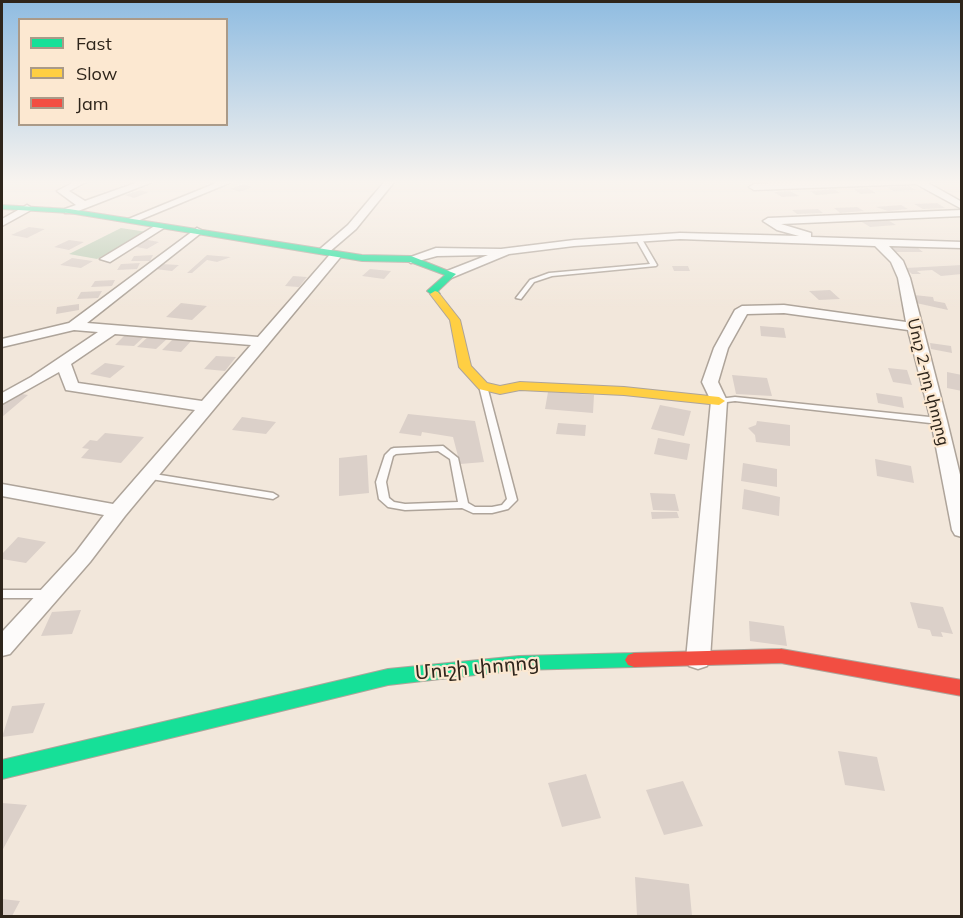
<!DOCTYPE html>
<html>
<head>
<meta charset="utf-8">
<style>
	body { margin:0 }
	#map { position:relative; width:963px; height:918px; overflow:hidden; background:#f2e7db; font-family:Mulish,sans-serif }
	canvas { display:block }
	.frame { position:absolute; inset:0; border:3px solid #2e251b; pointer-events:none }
	.legend { position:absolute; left:18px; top:18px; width:210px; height:108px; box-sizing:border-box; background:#fce8d1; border:2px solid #aa9a88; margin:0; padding:8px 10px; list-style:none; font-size:18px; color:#2e251b }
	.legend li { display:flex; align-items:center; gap:12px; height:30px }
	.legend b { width:30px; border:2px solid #aa9a88 }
</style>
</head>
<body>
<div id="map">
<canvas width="963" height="918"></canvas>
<div class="frame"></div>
<ul class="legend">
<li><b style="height:8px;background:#16e098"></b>Fast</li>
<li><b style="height:8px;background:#ffcf43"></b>Slow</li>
<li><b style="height:8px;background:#f24e42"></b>Jam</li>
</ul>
</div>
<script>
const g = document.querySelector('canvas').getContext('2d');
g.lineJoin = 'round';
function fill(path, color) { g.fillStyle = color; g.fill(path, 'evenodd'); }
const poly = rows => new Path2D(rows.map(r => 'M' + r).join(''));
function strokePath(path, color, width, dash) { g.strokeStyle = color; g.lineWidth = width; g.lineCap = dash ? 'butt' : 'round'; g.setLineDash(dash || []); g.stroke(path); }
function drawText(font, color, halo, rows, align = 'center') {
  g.font = font + ' Mulish,"Noto Sans Armenian",sans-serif'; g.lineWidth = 4.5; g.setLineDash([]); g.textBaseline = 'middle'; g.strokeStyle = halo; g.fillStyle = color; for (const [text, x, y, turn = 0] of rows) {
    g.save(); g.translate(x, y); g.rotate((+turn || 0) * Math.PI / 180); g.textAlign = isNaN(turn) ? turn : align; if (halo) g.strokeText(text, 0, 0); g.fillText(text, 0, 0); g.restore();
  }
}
fill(poly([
	[121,228,147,232,97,259,69,254]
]), '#bdceb7');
fill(poly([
	[243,184,253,187,240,192,230,189],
	[909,186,916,190,893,191,886,187],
	[868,188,876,193,861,194,853,189],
	[834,189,840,193,816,195,810,191],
	[140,190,149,192,134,198,125,195],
	[790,191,799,196,782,197,774,192],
	[937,203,945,208,923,209,914,204],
	[901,205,908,209,888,211,876,207],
	[857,207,864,211,840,213,834,208],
	[818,209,823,213,797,214,792,210],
	[888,220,896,225,870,227,862,222],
	[29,227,45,229,27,238,11,235],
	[143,239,159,242,147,249,131,246],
	[69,240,84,242,69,250,54,247],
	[891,248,918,248,923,252,895,252],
	[153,255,150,261,131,261,134,256],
	[207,255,231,257,217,262,207,260,192,273,187,273],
	[72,258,93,261,81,268,60,265],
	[140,263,137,269,117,270,121,264],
	[162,264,179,265,172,271,155,269],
	[962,265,962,274,941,276,932,270,917,271,921,274,912,274,905,268],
	[672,266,688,266,690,271,674,271],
	[370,269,391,271,384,279,362,276],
	[293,276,307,277,299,287,285,286],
	[115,280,112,286,91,287,95,281],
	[830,290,840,299,819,300,809,291],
	[102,291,98,298,77,299,81,292],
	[914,295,933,297,934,301,945,303,948,310,916,303],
	[181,303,207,306,192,320,166,317],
	[79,304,79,310,56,314,57,307],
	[760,326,784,328,786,338,761,336],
	[128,332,147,334,134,346,115,345],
	[150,335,169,337,156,349,137,347],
	[174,338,193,339,181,352,162,350],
	[930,343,951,346,952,353,931,349],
	[216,356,236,357,225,371,204,369],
	[105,363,125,366,110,378,90,374],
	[888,368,907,370,912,385,893,382],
	[947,372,962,375,962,391,947,388],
	[732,375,767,378,772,396,736,394],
	[548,392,594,395,593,413,545,409],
	[16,393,28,395,2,417,2,405],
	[876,393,902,397,904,408,878,403],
	[660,405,691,411,684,436,651,429],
	[408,414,475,421,484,462,460,464,453,437,422,432,421,436,399,433],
	[242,417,276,422,266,434,232,430],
	[757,421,790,425,790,446,756,442,755,435,748,428,756,425],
	[558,423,586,425,585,436,556,434],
	[105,433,144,437,121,463,81,458,89,449,82,448,90,440,97,441],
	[658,438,690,444,687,460,654,454],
	[367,455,369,493,339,496,339,458],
	[875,459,911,466,914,483,877,476],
	[743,463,777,469,777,487,741,481],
	[744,489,780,497,779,516,742,509],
	[650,493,675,494,679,511,653,510],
	[651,512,677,512,679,518,652,519],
	[18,537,46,542,26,563,2,559,2,554],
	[910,602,943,607,953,634,941,632,943,637,932,636,930,630,918,628],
	[81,610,72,634,41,636,52,612],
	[749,621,784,626,787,646,750,641],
	[45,703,33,733,2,737,12,706],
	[838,751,877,757,885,791,845,785],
	[586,774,601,818,562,827,548,783],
	[683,781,703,826,664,835,646,790],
	[2,803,27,805,2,851],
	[635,877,689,884,692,916,637,916],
	[2,899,20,901,12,916,2,916]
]), '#dbd0c9');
const lane = poly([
	[640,239,643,241,657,265,656,266,552,276,534,282,521,299,516,298,530,280,549,273,650,264,637,241,640,239],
	[480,384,483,384,487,386,517,500,508,509,492,513,473,513,462,508,405,510,388,507,379,499,376,482,385,455,391,449,394,448,443,446,458,458,468,503,475,507,492,507,502,505,507,499,479,386,480,384],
	[438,451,450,459,458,502,405,504,394,502,389,498,386,482,393,456,396,454,438,451],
	[735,397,939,418,943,421,939,424,735,401,719,403,715,401,719,399,735,397],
	[148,473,273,493,278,496,273,499,145,478,143,476,148,473],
	[2,590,49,590,53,591,55,594,53,597,49,598,2,598,2,590]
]);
const street = poly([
	[76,181,88,181,69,191,85,201,141,181,155,181,73,213,65,213,65,209,76,205,57,191,76,181],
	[221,181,234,181,135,222,126,220,221,181],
	[385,181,395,181,356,229,328,253,320,253,320,249,348,225,385,181],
	[847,181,930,181,928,183,962,202,962,209,916,184,754,190,749,187,754,184,847,181],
	[27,205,32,208,31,210,2,226,2,219,27,205],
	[962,210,962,216,781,224,811,233,811,237,962,242,962,248,889,246,903,261,910,278,947,421,962,483,962,537,955,535,952,530,931,421,908,330,784,313,747,314,728,348,718,382,727,401,710,659,707,666,698,669,689,666,686,659,711,401,702,382,714,348,735,310,742,306,784,305,906,322,898,278,891,262,875,246,680,239,574,246,509,254,451,278,447,277,447,271,488,255,437,256,411,263,405,259,436,248,501,249,574,240,680,233,799,236,777,230,763,221,768,218,962,210],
	[158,224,167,226,110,262,100,259,158,224],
	[197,228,203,231,201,233,87,323,258,337,333,251,343,254,125,516,90,562,10,654,2,656,2,632,76,552,104,515,2,496,2,484,113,504,195,410,66,390,59,372,2,404,2,393,31,377,98,332,74,330,2,347,2,339,69,323,197,228],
	[115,334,251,345,202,401,78,383,71,364,115,334]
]);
const fast = poly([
	[2,205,69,209,362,255,411,256,456,274,438,291,440,294,438,296,435,297,427,291,445,275,410,262,362,261,69,213,2,209,2,205],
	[634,653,640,655,643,660,640,665,634,667,519,670,388,685,2,779,2,760,388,669,519,656,634,653]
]);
const slow = poly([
	[435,291,438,292,460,320,471,366,487,383,500,386,520,382,624,387,719,397,725,401,719,405,624,395,520,390,500,394,479,389,459,367,450,320,430,294,435,291]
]);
const jam = poly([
	[781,649,962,680,962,696,781,663,634,667,628,665,625,660,628,655,634,653,781,649]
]);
strokePath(lane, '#aea49a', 3);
strokePath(street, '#aea49a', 3);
strokePath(fast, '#aea49a', 2);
strokePath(slow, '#aea49a', 2);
strokePath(jam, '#aea49a', 2);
fill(lane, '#fdfbfa');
fill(street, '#fdfbfa');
fill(fast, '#16e098');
fill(slow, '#ffcf43');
fill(jam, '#f24e42');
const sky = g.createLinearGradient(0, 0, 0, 309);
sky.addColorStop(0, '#8fbce1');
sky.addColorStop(0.59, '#f9f4ef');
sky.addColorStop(1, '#f9f4ef00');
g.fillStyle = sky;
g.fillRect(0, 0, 963, 309);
drawText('16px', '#2e251b', '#fce8d1', [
	["Մուշ 2-րդ փողոց",928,382,76]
]);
drawText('20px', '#2e251b', '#fce8d1', [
	["Մուշի փողոց",477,668,-5]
]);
</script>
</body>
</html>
